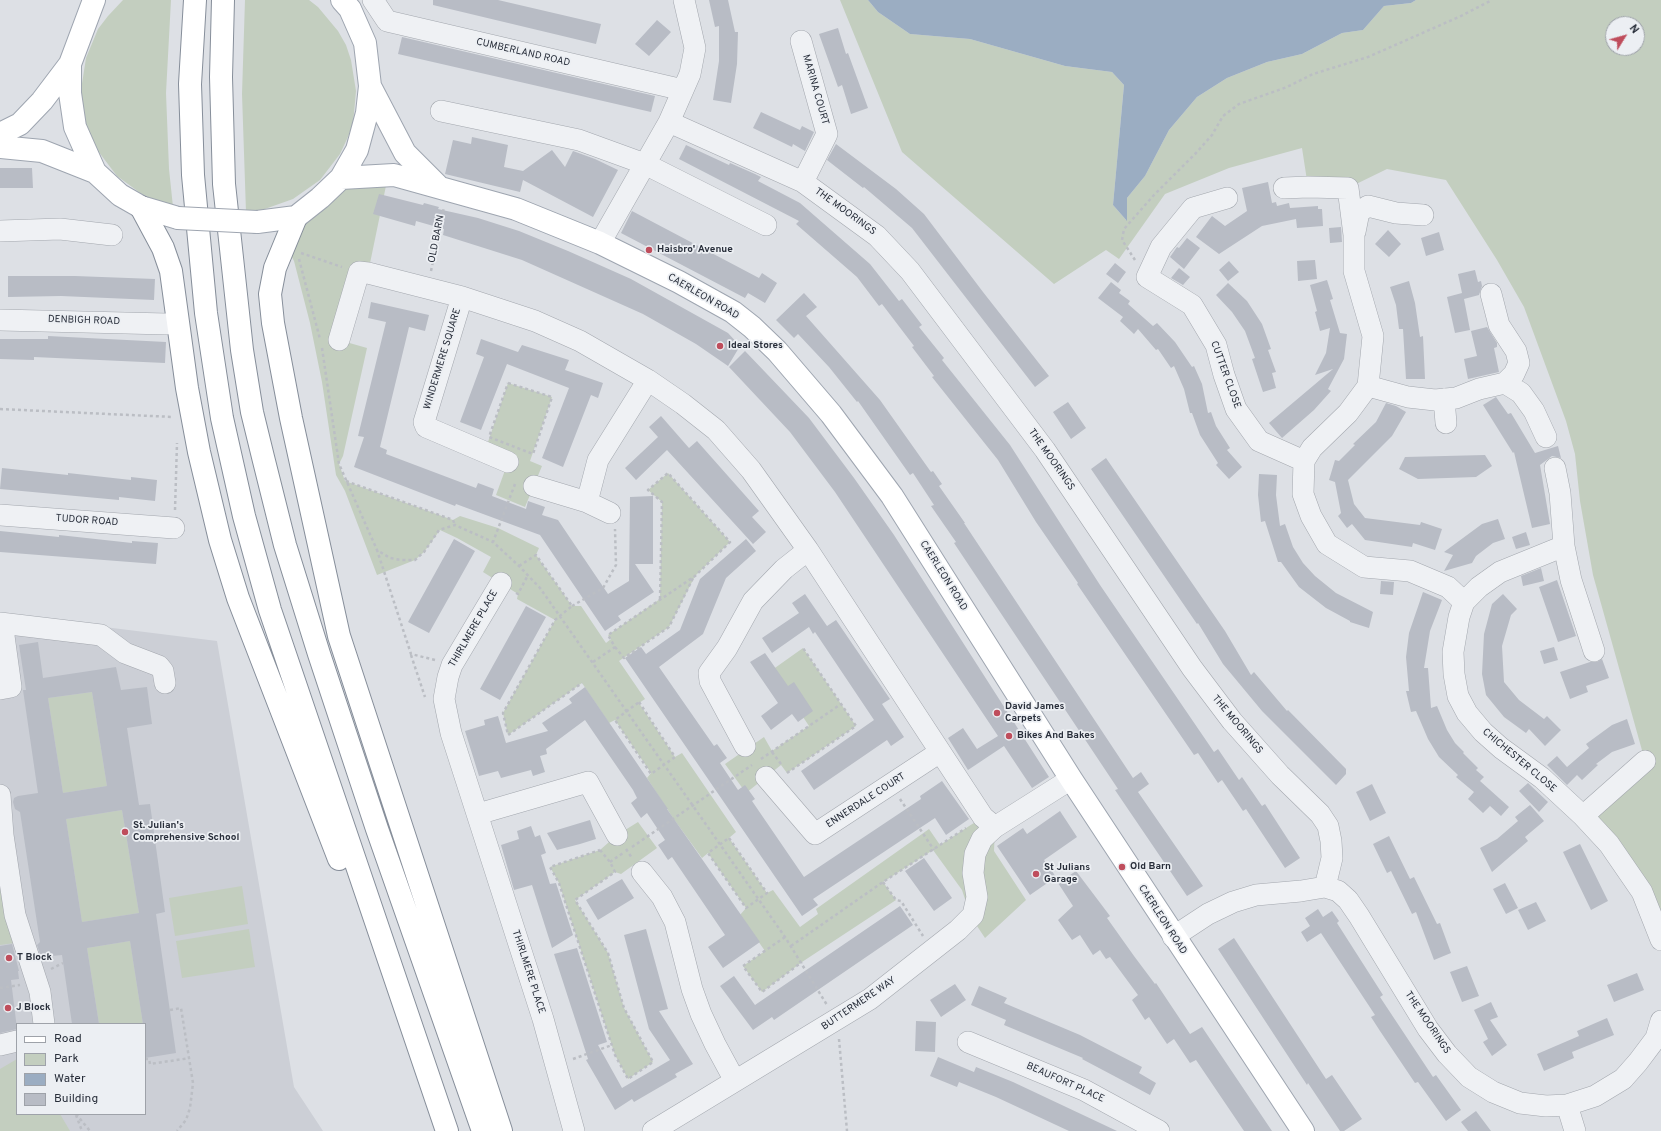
<!DOCTYPE html>
<html>
<head>
<meta charset="utf-8">
<style>
	body { margin:0 }
	#map { position:relative; width:1661px; height:1131px; overflow:hidden; background:#dde0e5; font-family:Overpass,sans-serif }
	canvas { display:block }
	.legend { position:absolute; left:16px; top:1023px; width:130px; height:92px; box-sizing:border-box; background:#eceff3; border:1px solid #9ea2a9; margin:0; padding:5px 7px; list-style:none; font-size:12px; color:#282e3a }
	.legend li { display:flex; align-items:center; gap:8px; height:20px }
	.legend b { width:20px; border:1px solid #9ea2a9 }
	.north { position:absolute; left:1605px; top:16px; width:40px; height:40px; box-sizing:border-box; background:#eceff3; border:1px solid #9ea2a9; border-radius:50%; rotate:53deg; font-size:11px; font-weight:700; line-height:16px; text-align:center; color:#282e3a }
	.north::after { content:''; display:block; margin:auto; width:14px; height:18px; background:#bf4d5c; clip-path:polygon(50% 0,100% 100%,50% 72%,0 100%) }
</style>
</head>
<body>
<div id="map">
<canvas width="1661" height="1131"></canvas>
<ul class="legend">
<li><b style="height:5px;background:#fff"></b>Road</li>
<li><b style="height:11px;background:#c3cebf"></b>Park</li>
<li><b style="height:11px;background:#9badc2"></b>Water</li>
<li><b style="height:11px;background:#b8bcc5"></b>Building</li>
</ul>
<div class="north">N</div>
</div>
<script>
const g = document.querySelector('canvas').getContext('2d');
g.lineJoin = 'round';
function fill(path, color) { g.fillStyle = color; g.fill(path, 'evenodd'); }
const poly = rows => new Path2D(rows.map(r => 'M' + r).join(''));
function strokePath(path, color, width, dash) { g.strokeStyle = color; g.lineWidth = width; g.lineCap = dash ? 'butt' : 'round'; g.setLineDash(dash || []); g.stroke(path); }
function drawText(font, color, halo, rows, align = 'center') {
  g.font = font + ' Overpass,sans-serif'; g.lineWidth = 3.5; g.setLineDash([]); g.textBaseline = 'middle'; g.strokeStyle = halo; g.fillStyle = color; for (const [text, x, y, turn = 0] of rows) {
    g.save(); g.translate(x, y); g.rotate((+turn || 0) * Math.PI / 180); g.textAlign = isNaN(turn) ? turn : align; if (halo) g.strokeText(text, 0, 0); g.fillText(text, 0, 0); g.restore();
  }
}
fill(poly([
	[0,614,217,641,294,1087,323,1131,0,1131],
	[17,1024,145,1024,145,1114,17,1114]
]), '#cccfd6');
fill(poly([
	[123,0,171,0,166,93,169,169,173,207,143,195,117,176,98,151,85,122,81,90,86,58,98,29,108,16],
	[245,0,309,0,318,7,338,31,346,45,351,60,356,91,353,124,347,139,340,154,320,180,293,199,262,210,246,212,242,94],
	[840,0,868,0,878,12,910,34,970,39,1065,66,1112,72,1124,85,1113,205,1126,220,1127,198,1145,176,1169,130,1197,97,1227,78,1267,62,1302,54,1342,33,1363,30,1384,6,1411,3,1416,0,1661,0,1661,940,1583,816,1645,761,1593,575,1580,501,1575,454,1566,421,1524,307,1497,260,1446,180,1387,169,1348,188,1308,187,1302,148,1280,154,1229,168,1165,194,1119,259,1106,250,1054,284,902,152],
	[1613,24,1637,24,1637,48,1613,48],
	[388,176,368,273,339,340,367,348,343,456,339,464,345,481,453,520,460,516,498,528,539,548,536,555,572,606,581,606,606,643,611,639,608,635,660,599,662,502,648,490,668,473,730,542,695,576,669,627,619,661,645,699,639,703,675,757,682,753,736,832,729,838,767,893,773,890,800,927,818,914,816,909,929,829,940,845,983,817,995,827,994,851,1026,900,985,938,971,917,962,890,933,850,883,882,896,900,802,962,762,992,743,966,765,951,740,915,746,908,708,853,702,858,673,818,647,778,651,773,615,720,609,723,582,683,508,735,503,713,555,620,517,599,518,594,483,572,491,557,457,538,440,530,424,552,415,560,377,575,345,491,336,475,322,382,310,323,294,261,285,244,341,178],
	[508,383,552,397,530,461,542,466,525,507,496,495,508,462,510,453,488,442],
	[803,648,856,726,787,773,781,765,746,793,725,764,764,737,772,751,809,726,772,670],
	[92,692,107,786,63,793,48,698],
	[122,810,139,913,82,922,66,819],
	[638,822,657,848,621,874,615,872,575,900,608,953,624,1008,653,1062,628,1079,615,1055,559,883,550,867,600,850,617,835],
	[0,851,15,943,0,945],
	[242,886,248,924,175,936,169,898],
	[249,929,255,967,182,978,176,941],
	[130,941,143,1024,99,1024,87,948],
	[17,1059,17,1114,60,1114,70,1131,0,1131,0,1069]
]), '#c3cebf');
fill(poly([
	[868,0,1416,0,1411,3,1384,6,1363,30,1342,33,1302,54,1267,62,1227,78,1197,97,1169,130,1145,176,1127,198,1127,221,1113,205,1124,85,1112,72,1065,66,970,39,910,34,878,12]
]), '#9badc2');
fill(poly([
	[433,0,498,0,601,24,596,44,433,5],
	[709,0,728,0,735,32,738,32,737,64,731,103,713,100,719,61,719,26,715,27],
	[657,20,671,32,649,56,635,44],
	[838,28,846,54,848,53,868,108,851,114,842,85,838,87,819,34],
	[402,37,655,96,651,112,398,54],
	[761,112,800,130,802,126,814,132,805,151,793,144,792,147,753,128],
	[472,137,508,145,504,167,523,171,552,150,565,167,573,151,595,159,618,170,593,217,523,180,520,192,445,174,453,140,471,144],
	[836,144,896,189,924,214,983,292,1049,376,1035,387,912,228,864,187,863,188,827,160],
	[686,145,729,165,730,163,755,174,761,177,758,181,800,203,870,264,899,301,902,299,922,325,919,327,944,358,942,360,1010,445,1100,585,1214,752,1218,749,1239,780,1242,777,1262,806,1265,804,1300,858,1285,868,1246,809,1243,811,1222,780,1218,783,1198,753,1194,755,1077,584,1078,583,1036,522,998,460,932,377,934,376,912,347,914,346,882,304,879,306,857,277,796,224,799,221,679,159],
	[0,168,32,168,33,188,0,188],
	[1268,182,1272,203,1276,202,1277,206,1289,203,1290,208,1318,206,1318,209,1322,209,1323,226,1297,228,1296,219,1262,226,1219,254,1196,237,1212,216,1225,226,1247,211,1242,188],
	[379,194,423,205,424,203,439,207,438,209,478,218,519,231,568,251,631,279,728,333,740,346,728,366,696,344,643,314,522,260,443,235,444,229,416,221,415,226,373,214],
	[632,211,759,278,762,273,777,283,765,303,748,293,745,298,621,233],
	[1341,227,1342,242,1330,243,1329,228],
	[1388,230,1401,244,1389,257,1375,244],
	[1439,232,1444,250,1426,256,1421,238],
	[1187,238,1200,248,1184,269,1170,257,1177,247,1179,248],
	[1315,260,1317,279,1298,281,1297,261],
	[1229,261,1239,272,1228,281,1219,270],
	[1115,263,1126,272,1118,283,1106,274],
	[1179,268,1190,277,1183,285,1171,278],
	[1475,270,1478,282,1481,281,1482,286,1479,295,1464,299,1470,330,1455,333,1447,297,1462,293,1458,274],
	[8,276,75,276,155,279,154,300,61,296,8,297],
	[1327,280,1333,299,1330,300,1340,333,1347,334,1344,359,1328,389,1331,391,1314,410,1282,438,1269,423,1333,369,1315,375,1326,353,1330,328,1320,331,1315,312,1317,311,1310,285],
	[1409,281,1415,303,1420,337,1423,336,1425,379,1406,379,1403,329,1399,329,1396,305,1390,287],
	[1111,282,1121,290,1119,293,1130,301,1128,304,1153,326,1157,323,1175,342,1192,367,1194,366,1202,384,1208,413,1211,412,1216,426,1230,448,1227,450,1242,467,1229,479,1216,465,1218,463,1200,435,1192,413,1190,413,1184,389,1174,366,1171,368,1158,349,1156,350,1138,329,1134,334,1120,321,1123,317,1098,298],
	[1228,283,1247,301,1262,324,1271,349,1268,350,1276,372,1272,373,1276,388,1263,392,1252,359,1255,358,1245,331,1232,312,1216,295],
	[804,293,817,307,806,316,880,400,931,472,933,471,942,484,939,486,965,523,964,523,1133,778,1141,772,1149,784,1138,792,1203,886,1187,896,1115,790,1118,789,954,543,956,542,931,506,934,505,913,473,910,475,858,401,857,402,829,367,798,334,794,338,776,320],
	[371,302,429,315,425,331,409,327,380,447,387,450,386,454,476,488,478,483,494,489,492,496,526,509,528,501,545,507,542,515,558,520,608,594,629,581,630,497,653,496,653,564,635,564,654,592,618,616,621,620,605,631,540,535,456,504,455,506,354,467,364,437,358,436,386,322,368,318],
	[1487,327,1497,343,1497,347,1494,348,1499,372,1468,379,1464,359,1477,356,1471,331],
	[48,336,166,342,165,363,34,357,34,360,0,359,0,339,48,339],
	[481,339,518,352,522,345,569,360,565,370,603,383,598,398,591,395,563,467,542,458,569,388,507,364,481,430,460,422,484,357,476,354],
	[745,351,809,418,854,478,894,535,1049,777,1032,788,1004,746,968,770,948,738,963,728,977,749,998,736,835,492,790,432,729,367],
	[1496,397,1508,414,1511,413,1535,453,1558,446,1561,458,1552,456,1540,465,1550,524,1532,528,1514,452,1513,453,1483,405],
	[1068,402,1086,428,1071,439,1053,412],
	[1386,403,1396,406,1406,412,1392,436,1348,480,1354,504,1365,518,1420,525,1421,522,1442,529,1435,550,1413,543,1412,547,1365,540,1352,524,1347,528,1338,516,1341,513,1335,482,1329,480,1335,460,1339,461,1355,445,1353,444,1376,422],
	[661,416,689,448,697,441,759,511,752,517,766,532,753,544,667,450,636,480,625,468,658,437,649,427],
	[1485,455,1492,466,1476,477,1418,479,1399,469,1405,457],
	[1106,458,1225,631,1251,675,1254,672,1287,711,1288,710,1346,769,1346,774,1336,785,1262,711,1223,664,1198,623,1197,624,1091,469],
	[2,468,68,475,68,473,131,480,131,477,157,480,155,501,119,497,119,500,0,489],
	[1259,474,1277,475,1276,495,1280,526,1285,524,1293,547,1303,563,1315,576,1336,593,1373,612,1369,628,1350,622,1350,621,1326,608,1299,587,1281,562,1278,562,1265,521,1261,522,1258,495],
	[1498,519,1505,539,1493,543,1476,556,1472,563,1444,571,1453,555,1444,552,1482,524],
	[0,531,59,537,59,535,132,543,132,541,158,543,156,564,0,552],
	[1526,532,1530,545,1516,549,1512,537],
	[454,539,475,551,429,633,408,622],
	[746,539,756,551,726,578,703,634,659,667,714,746,717,744,727,758,720,763,738,790,745,785,755,799,752,801,804,877,921,799,920,796,942,781,969,819,946,835,935,818,813,899,818,905,802,916,625,658,641,647,646,654,680,630,700,579],
	[1541,568,1544,581,1523,586,1521,576],
	[1557,580,1576,636,1558,642,1539,587],
	[1381,581,1394,582,1393,595,1380,594],
	[1423,592,1442,600,1430,631,1424,668,1428,668,1431,708,1437,706,1447,730,1455,743,1464,752,1463,753,1478,768,1476,770,1484,777,1480,781,1509,807,1501,816,1490,806,1483,813,1468,799,1474,792,1456,777,1458,775,1439,757,1428,739,1416,711,1411,712,1406,691,1409,691,1406,657,1409,633],
	[805,594,827,626,836,620,890,699,882,704,904,737,891,746,887,740,814,790,801,771,874,720,815,632,813,634,809,627,772,653,762,638,799,613,792,603],
	[1503,594,1517,609,1511,615,1502,646,1504,682,1519,700,1544,719,1547,716,1561,730,1545,746,1529,729,1526,733,1504,717,1486,695,1482,674,1484,634,1492,604],
	[526,606,546,617,500,700,480,689],
	[38,642,43,678,116,667,121,690,147,687,152,724,127,728,139,805,150,804,165,912,156,914,176,1053,145,1058,145,1024,143,1024,130,941,87,948,99,1024,72,1024,62,955,41,957,37,945,40,942,20,812,15,809,13,802,14,798,18,796,38,793,23,690,26,690,19,645],
	[92,692,107,786,63,793,48,698],
	[122,810,139,913,82,922,66,819],
	[1554,647,1558,660,1544,664,1540,651],
	[765,653,788,686,794,682,813,711,798,722,792,714,771,730,761,716,778,703,750,662],
	[1602,659,1609,678,1586,686,1588,692,1570,699,1560,672,1590,662,1597,662],
	[585,687,668,809,667,809,760,942,723,968,708,947,725,935,672,857,668,860,658,845,665,840,647,813,641,818,631,803,637,798,633,790,585,720,546,749,547,754,540,756,545,772,533,776,531,770,501,778,498,771,479,776,465,731,485,725,484,720,498,716,506,743,548,731,542,723,572,703,569,699],
	[1627,719,1635,744,1612,752,1596,764,1598,765,1582,780,1577,775,1567,785,1547,765,1557,756,1567,767,1589,748,1586,744,1612,725],
	[1528,783,1548,802,1539,812,1519,791],
	[1372,784,1386,813,1370,821,1356,792],
	[1530,805,1544,821,1525,837,1528,841,1492,872,1480,848,1497,839,1518,821,1515,817],
	[1060,811,1077,837,1044,860,1056,877,1030,895,997,846,1023,828,1027,834],
	[590,820,596,839,580,844,557,850,547,833],
	[531,826,535,837,540,835,546,853,541,855,550,884,556,883,573,935,552,948,532,885,514,890,501,845,519,839,517,831],
	[1389,836,1410,879,1414,877,1437,924,1440,923,1451,953,1434,960,1416,912,1412,914,1391,871,1387,873,1373,844],
	[1580,844,1608,901,1591,910,1563,852],
	[924,858,952,898,934,911,905,871],
	[1076,871,1110,916,1107,918,1134,956,1155,984,1156,983,1190,1034,1202,1027,1272,1131,1244,1131,1196,1060,1190,1063,1174,1039,1167,1044,1149,1017,1145,1020,1132,1000,1138,995,1110,957,1106,959,1100,950,1093,955,1080,935,1072,940,1058,920,1073,906,1058,883],
	[622,879,634,898,598,920,586,900],
	[1505,883,1518,908,1506,914,1493,889],
	[1536,902,1546,921,1528,930,1518,910],
	[900,906,913,925,774,1020,772,1017,753,1030,720,986,734,976,755,1005],
	[1318,909,1323,917,1332,911,1339,921,1337,923,1383,995,1380,997,1433,1077,1436,1075,1461,1110,1446,1121,1418,1082,1415,1083,1380,1031,1371,1017,1375,1015,1321,933,1307,942,1301,932,1310,926,1305,918],
	[646,929,668,1009,659,1011,693,1064,675,1074,677,1077,634,1102,632,1099,615,1110,586,1060,588,1059,554,954,577,948,607,1042,598,1045,622,1088,670,1060,649,1029,624,935],
	[1234,938,1326,1079,1332,1075,1362,1119,1344,1131,1340,1131,1308,1083,1307,1085,1218,949],
	[12,944,19,971,18,971,19,979,11,980,17,1029,0,1033,0,946],
	[1467,966,1479,996,1462,1002,1450,972],
	[1637,973,1644,990,1614,1002,1607,985],
	[955,984,966,1000,941,1017,930,1000],
	[979,986,1007,998,1004,1003,1080,1035,1142,1067,1139,1073,1156,1083,1150,1095,1082,1059,1083,1058,1004,1025,1006,1020,971,1005],
	[1491,1002,1498,1017,1490,1020,1507,1045,1492,1056,1483,1042,1488,1039,1474,1010],
	[1607,1018,1614,1035,1572,1052,1574,1058,1544,1071,1537,1054,1579,1036,1577,1031],
	[916,1021,936,1022,935,1052,915,1051],
	[938,1057,974,1072,976,1067,1013,1082,1117,1131,1069,1131,996,1097,959,1082,957,1087,930,1076],
	[1476,1111,1491,1131,1468,1131,1461,1122]
]), '#b8bcc5');
const minor = poly([
	[373,0,387,21,683,90],
	[801,41,827,134,803,182],
	[441,111,579,140,645,164,766,225],
	[669,122,803,182,877,236,910,271,1045,450,1192,668,1232,721,1280,775,1320,814,1328,826,1331,841,1332,858,1325,887],
	[1284,188,1308,187,1348,188,1354,235,1354,271,1373,336,1368,386],
	[1227,198,1193,208,1161,247,1147,277,1192,305,1216,345,1224,375,1236,409,1259,441,1304,461,1303,494,1311,516,1327,544,1364,567,1410,571,1448,587,1464,602],
	[0,231,60,229,112,235],
	[1355,232,1359,212,1368,206,1396,213,1423,215],
	[600,243,669,122,690,74,695,48,684,0],
	[1491,294,1499,325,1516,351,1519,363,1514,374,1505,383],
	[462,297,424,422,426,427,508,462],
	[0,320,167,324],
	[339,340,359,272,368,273,462,297,535,321,580,341,648,380,683,404,716,430,751,470,808,550,983,817,995,827],
	[1444,399,1446,423],
	[1304,461,1312,448,1348,413,1368,386,1408,397,1435,400,1456,398,1479,389,1505,383,1521,393,1534,411,1546,437],
	[1555,468,1560,493,1564,546,1571,580,1594,651],
	[534,486,587,502,598,460,648,380],
	[587,502,610,513],
	[0,515,174,528],
	[1564,546,1500,572,1479,587,1464,602,1459,617,1453,652,1454,674,1458,696,1467,713,1483,732,1501,748,1542,778,1583,816,1609,844,1642,892,1661,940],
	[501,583,452,665,448,677,444,699,451,733,543,1019,574,1131],
	[0,623,101,635,125,653,159,666,163,671,165,683],
	[0,629,4,636,11,687,0,689],
	[745,746,710,681,709,673,727,648,753,601,784,569,808,550],
	[766,777,815,834,940,752],
	[0,795,3,835,15,915,40,992,44,1024],
	[478,814,588,782,617,835],
	[1583,816,1645,761],
	[642,872,662,897,675,922,692,989,701,1014,715,1044,735,1081],
	[1173,937,1208,914,1233,902,1256,895,1301,891,1325,887,1338,891,1348,900,1359,916,1428,1029,1447,1054,1469,1077,1493,1092,1520,1103,1546,1106,1567,1105,1595,1096,1623,1079,1638,1062,1656,1038,1661,1021],
	[968,1042,1084,1090,1159,1131],
	[0,1045,17,1041],
	[1567,1105,1575,1131],
	[653,1131,870,999,958,930,973,915,977,897,973,873,975,854,982,839,995,827,1071,779]
]);
const major = poly([
	[94,0,70,64,70,93,75,127,95,172,120,195,141,207,178,218],
	[370,86,405,153,437,185],
	[0,134,20,124,42,101,70,64],
	[0,147,42,151,95,172],
	[341,178,394,175,516,209,600,243,679,282,733,312,752,327,777,351,831,414,892,496,1071,779,1303,1131],
	[257,222,296,217,320,198,341,178,357,150,367,113,370,86,365,43,350,9,342,0]
]);
const highway = poly([
	[195,0,190,84,193,175,206,313,222,418,244,516,270,610,447,1131],
	[223,0,221,77,224,184,242,350,252,412,263,457,285,545,319,654,377,829,483,1131],
	[141,207,163,248,171,271,187,388,199,452,220,540,238,598,339,859],
	[296,217,275,268,270,294,273,323,291,418,339,636,501,1131]
]);
strokePath(minor, '#a3a7ae', 22);
strokePath(major, '#9ea5b0', 24);
strokePath(highway, '#868e9a', 24);
strokePath(poly([
	[301,253,342,267],
	[299,259,320,339],
	[1135,260,1122,240,1124,229,1154,195,1196,153,1212,135,1223,116,1239,104,1287,87,1313,74,1368,57,1461,16,1492,0],
	[431,271,444,207],
	[322,348,339,464,377,550],
	[508,383,552,397,533,454,489,437,508,383],
	[0,409,173,417],
	[346,481,453,520,455,525],
	[515,484,493,542,519,566,540,588,559,615,785,937,827,1005],
	[175,510,177,443],
	[519,566,536,555,572,606,555,620,503,713,508,735,582,683],
	[516,593,518,594,528,575],
	[572,606,603,588,616,565,615,529],
	[615,647,624,658,669,627,694,576],
	[411,655,425,697],
	[435,660,411,654,377,550,390,558,401,560,415,560,424,552,439,530,455,525,493,542],
	[593,662,615,647,608,635,695,576,730,542,668,473,648,490,662,502,660,599],
	[639,702,675,757,651,774,615,720,639,702],
	[772,752,781,764],
	[761,759,841,704],
	[787,773,856,726,803,648],
	[900,799,934,850],
	[729,838,767,893,746,908,708,853,729,838],
	[632,847,752,765],
	[626,849,632,858],
	[600,850,610,862,615,872,575,900,608,953,624,1008,653,1062,628,1079,615,1055,559,883,550,867,600,850],
	[610,862,623,853],
	[883,882,896,900,901,901,923,936],
	[785,937,743,966,762,992,802,962],
	[791,946,883,882,966,828],
	[51,969,63,963],
	[0,988,20,985],
	[170,1010,181,1008,193,1083,190,1108,186,1120,177,1131],
	[839,1039,847,1131],
	[145,1059,149,1059,150,1064,190,1058],
	[573,1059,612,1045],
	[76,1114,90,1131],
	[76,1115,82,1131]
]), '#bbbec4', 2.5, [3, 3]);
strokePath(minor, '#eff1f4', 21);
strokePath(major, '#fff', 22);
strokePath(highway, '#fff', 22);
const majorBridge = poly([
	[178,218,257,222]
]);
strokePath(majorBridge, '#9ea5b0', 24, []);
strokePath(majorBridge, '#fff', 22);
for (const [x, y, r, color] of [
	[649,250,4,"#bf4d5c"],
	[720,346,4,"#bf4d5c"],
	[997,713,4,"#bf4d5c"],
	[1009,736,4,"#bf4d5c"],
	[125,832,4,"#bf4d5c"],
	[1122,867,4,"#bf4d5c"],
	[1036,874,4,"#bf4d5c"],
	[9,958,4,"#bf4d5c"],
	[8,1008,4,"#bf4d5c"]
]) { const dot = new Path2D(); dot.arc(x, y, r, 0, 2 * Math.PI); g.fillStyle = color; g.fill(dot); strokePath(dot, '#eceff3', 1.5); }
drawText('10px', '#282e3a', '#eceff3', [
	["CUMBERLAND ROAD",523,53,13],
	["MARINA COURT",815,90,74],
	["THE MOORINGS",845,212,36],
	["OLD BARN",437,239,-79],
	["CAERLEON ROAD",703,297,30],
	["DENBIGH ROAD",84,321,2],
	["WINDERMERE SQUARE",443,359,-73],
	["CUTTER CLOSE",1225,375,70],
	["THE MOORINGS",1051,460,55],
	["TUDOR ROAD",87,521,4],
	["CAERLEON ROAD",943,576,58],
	["THIRLMERE PLACE",474,629,-60],
	["THE MOORINGS",1237,725,50],
	["CHICHESTER CLOSE",1519,761,40],
	["ENNERDALE COURT",866,801,-33],
	["CAERLEON ROAD",1162,920,57],
	["THIRLMERE PLACE",528,972,72],
	["BUTTERMERE WAY",859,1004,-34],
	["THE MOORINGS",1427,1023,56],
	["BEAUFORT PLACE",1065,1083,24]
]);
drawText('bold 10px', '#282e3a', '#eceff3', [
	["Haisbro' Avenue",657,250],
	["Ideal Stores",728,346],
	["David James",1005,707],
	["Carpets",1005,719],
	["Bikes And Bakes",1017,736],
	["St. Julian's",133,826],
	["Comprehensive School",133,838],
	["Old Barn",1130,867],
	["St Julians",1044,868],
	["Garage",1044,880],
	["T Block",17,958],
	["J Block",16,1008]
], 'left');
</script>
</body>
</html>
